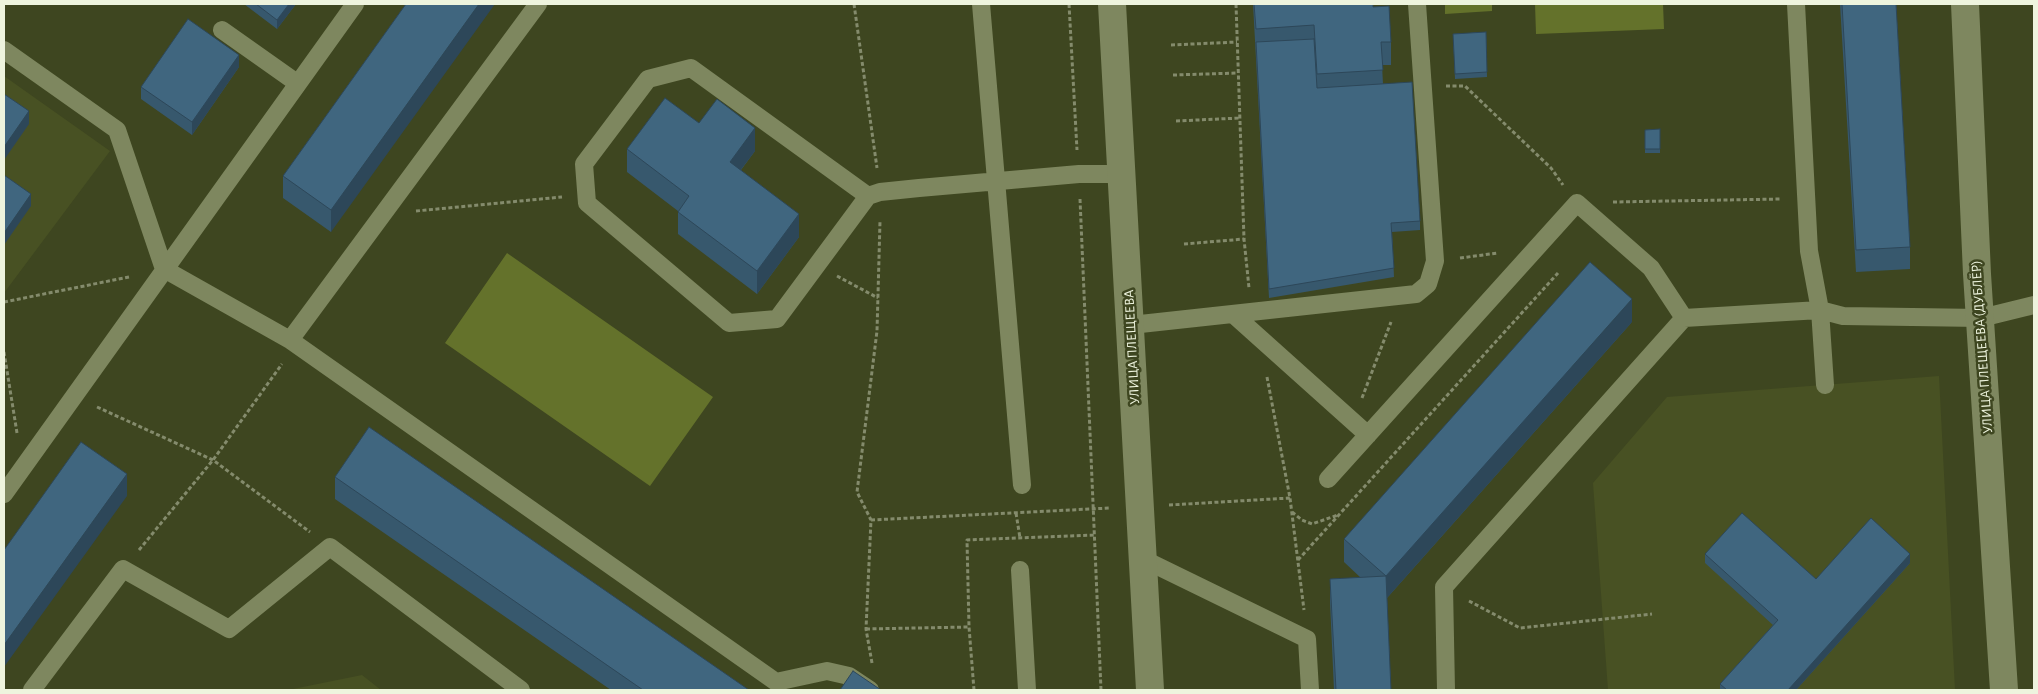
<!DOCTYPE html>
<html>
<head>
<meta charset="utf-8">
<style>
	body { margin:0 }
	#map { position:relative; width:2038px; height:694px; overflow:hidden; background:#3e4620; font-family:"Alegreya Sans",sans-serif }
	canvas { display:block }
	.frame { position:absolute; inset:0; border:5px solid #eef4de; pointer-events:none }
</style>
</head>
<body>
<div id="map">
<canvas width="2038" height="694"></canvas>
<div class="frame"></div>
</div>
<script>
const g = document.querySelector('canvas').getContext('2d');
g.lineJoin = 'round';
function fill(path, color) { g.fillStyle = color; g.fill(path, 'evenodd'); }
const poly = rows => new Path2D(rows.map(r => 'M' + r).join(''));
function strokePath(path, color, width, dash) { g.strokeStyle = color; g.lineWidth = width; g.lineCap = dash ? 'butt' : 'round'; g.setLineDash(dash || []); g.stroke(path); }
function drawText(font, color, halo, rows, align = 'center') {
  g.font = font + ' "Alegreya Sans",sans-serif'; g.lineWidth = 5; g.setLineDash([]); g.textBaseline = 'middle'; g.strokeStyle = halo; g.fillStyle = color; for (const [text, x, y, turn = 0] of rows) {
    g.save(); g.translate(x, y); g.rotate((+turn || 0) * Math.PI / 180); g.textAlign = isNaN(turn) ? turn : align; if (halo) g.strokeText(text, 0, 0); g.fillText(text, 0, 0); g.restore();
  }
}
fill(poly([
	[4,76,110,151,4,293],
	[1939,376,1955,690,1608,690,1593,483,1667,397],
	[362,675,381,690,288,690]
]), '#485123');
fill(poly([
	[1445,4,1492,4,1492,11,1445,14],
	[1535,4,1663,4,1664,29,1536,34],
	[507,253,713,397,650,486,445,343]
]), '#64722b');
strokePath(poly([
	[854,4,877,168],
	[1069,4,1077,150],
	[1236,4,1244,239,1249,288],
	[1171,45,1237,42],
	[1173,75,1238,73],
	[1446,86,1465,86,1551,168,1563,185],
	[1176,121,1240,118],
	[1080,199,1101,690],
	[1613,202,1781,199],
	[416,211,562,197],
	[1184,244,1244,239],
	[1460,258,1498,253],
	[837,276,878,298],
	[4,302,129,277],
	[4,352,17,433],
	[1267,377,1290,498,1304,610],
	[1362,398,1391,322],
	[97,407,213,460,310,532],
	[1169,505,1290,498],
	[1292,512,1302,520,1312,524,1338,515],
	[1016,513,1020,538],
	[871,520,1110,508],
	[139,550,213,460,282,364],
	[1298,560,1558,273],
	[1469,601,1520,628,1652,614],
	[866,629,969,627],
	[872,663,866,629,871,520,857,492,877,331,880,221],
	[974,690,969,627,967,540,1094,535]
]), '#848b6c', 3, [4, 2.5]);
strokePath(poly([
	[981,4,1022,485],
	[1796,4,1809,251,1820,310,1825,385],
	[222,30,297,83],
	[4,50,117,130,164,269,290,340,776,682,827,671,849,676,870,690],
	[868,196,777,319,729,323,587,203,584,164,648,79,691,68,868,196,880,192,919,188,1079,174,1121,174],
	[1233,314,1368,435],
	[1131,325,1416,294,1428,284,1435,261,1417,4],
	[290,340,538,4],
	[1328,479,1577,203,1651,268,1684,318],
	[4,494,355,4],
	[1143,559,1307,639,1310,690],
	[1020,570,1027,690],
	[32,690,123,569,229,629,330,547,521,690],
	[1446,690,1444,587,1684,318,1820,310,1843,316,1981,318,2034,305]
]), '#7e875f', 18);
strokePath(poly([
	[1965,4,1977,274,2004,690]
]), '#7e875f', 28);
strokePath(poly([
	[1112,4,1150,690]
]), '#7e875f', 28);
fill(poly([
	[244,4,296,4,277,29],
	[406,4,331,232,283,198,283,176],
	[1253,4,1373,4,1373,7,1391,42,1391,65,1382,65,1383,84,1420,221,1420,230,1392,232,1394,277,1269,298],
	[1840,4,1896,4,1910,247,1910,269,1856,272],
	[1486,32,1487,77,1455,79,1453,34],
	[239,67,192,135,141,99,141,87],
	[699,123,755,151,741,170,799,237,757,294,678,234,678,211,627,172,627,149],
	[1660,129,1660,153,1645,153,1645,130],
	[1632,322,1387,598,1391,690,1334,690,1330,602,1330,579,1361,578,1344,562,1344,539],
	[335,477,749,690,611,690,335,499],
	[1705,554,1816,579,1910,563,1796,690,1720,690,1720,684,1773,625,1705,563]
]), '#37586d');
fill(poly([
	[289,4,296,4,277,29,277,20],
	[479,4,495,4,331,232,331,210],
	[239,55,239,67,192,135,192,122],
	[29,111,29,124,4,160,4,147],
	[755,128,755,151,730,184,730,162],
	[31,194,31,206,4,245,4,233],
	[799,214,799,237,757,294,757,271],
	[1632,299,1632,322,1386,599,1386,576],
	[127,474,127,496,4,667,4,645],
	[1910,554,1910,563,1796,690,1788,690]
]), '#2d4759');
const building = poly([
	[256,4,289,4,277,20,256,4],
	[406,4,479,4,331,210,283,176,406,4],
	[1254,4,1373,4,1373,7,1389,6,1391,42,1381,42,1383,70,1317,74,1314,25,1256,29,1254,4],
	[1842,4,1896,4,1910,247,1856,250,1842,4],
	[188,19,239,55,192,122,141,87,188,19],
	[1486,32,1487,72,1455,74,1453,34,1486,32],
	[1314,39,1317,88,1412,82,1420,221,1391,223,1394,268,1269,289,1256,42,1314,39],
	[4,94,29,111,4,147,4,94],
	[665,98,699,123,717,99,755,128,730,162,799,214,757,271,678,212,689,196,627,149,665,98],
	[1660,129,1660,149,1645,149,1645,130,1660,129],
	[4,175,31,194,4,233,4,175],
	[1590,262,1632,299,1386,576,1344,539,1590,262],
	[369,427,749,690,643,690,335,477,369,427],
	[81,442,127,474,4,645,4,550,81,442],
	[1742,513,1816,579,1871,518,1910,554,1788,690,1727,690,1720,684,1778,620,1705,554,1742,513],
	[1386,576,1391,690,1336,690,1330,579,1386,576],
	[853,671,881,690,840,690,853,671]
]);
fill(building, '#40667f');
strokePath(building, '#2d4759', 1);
drawText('14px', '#eef4de', '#3e4620', [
	["УЛИЦА ПЛЕЩЕЕВА",1132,347,-93],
	["УЛИЦА ПЛЕЩЕЕВА (ДУБЛЁР)",1982,347,-94]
]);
</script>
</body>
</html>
